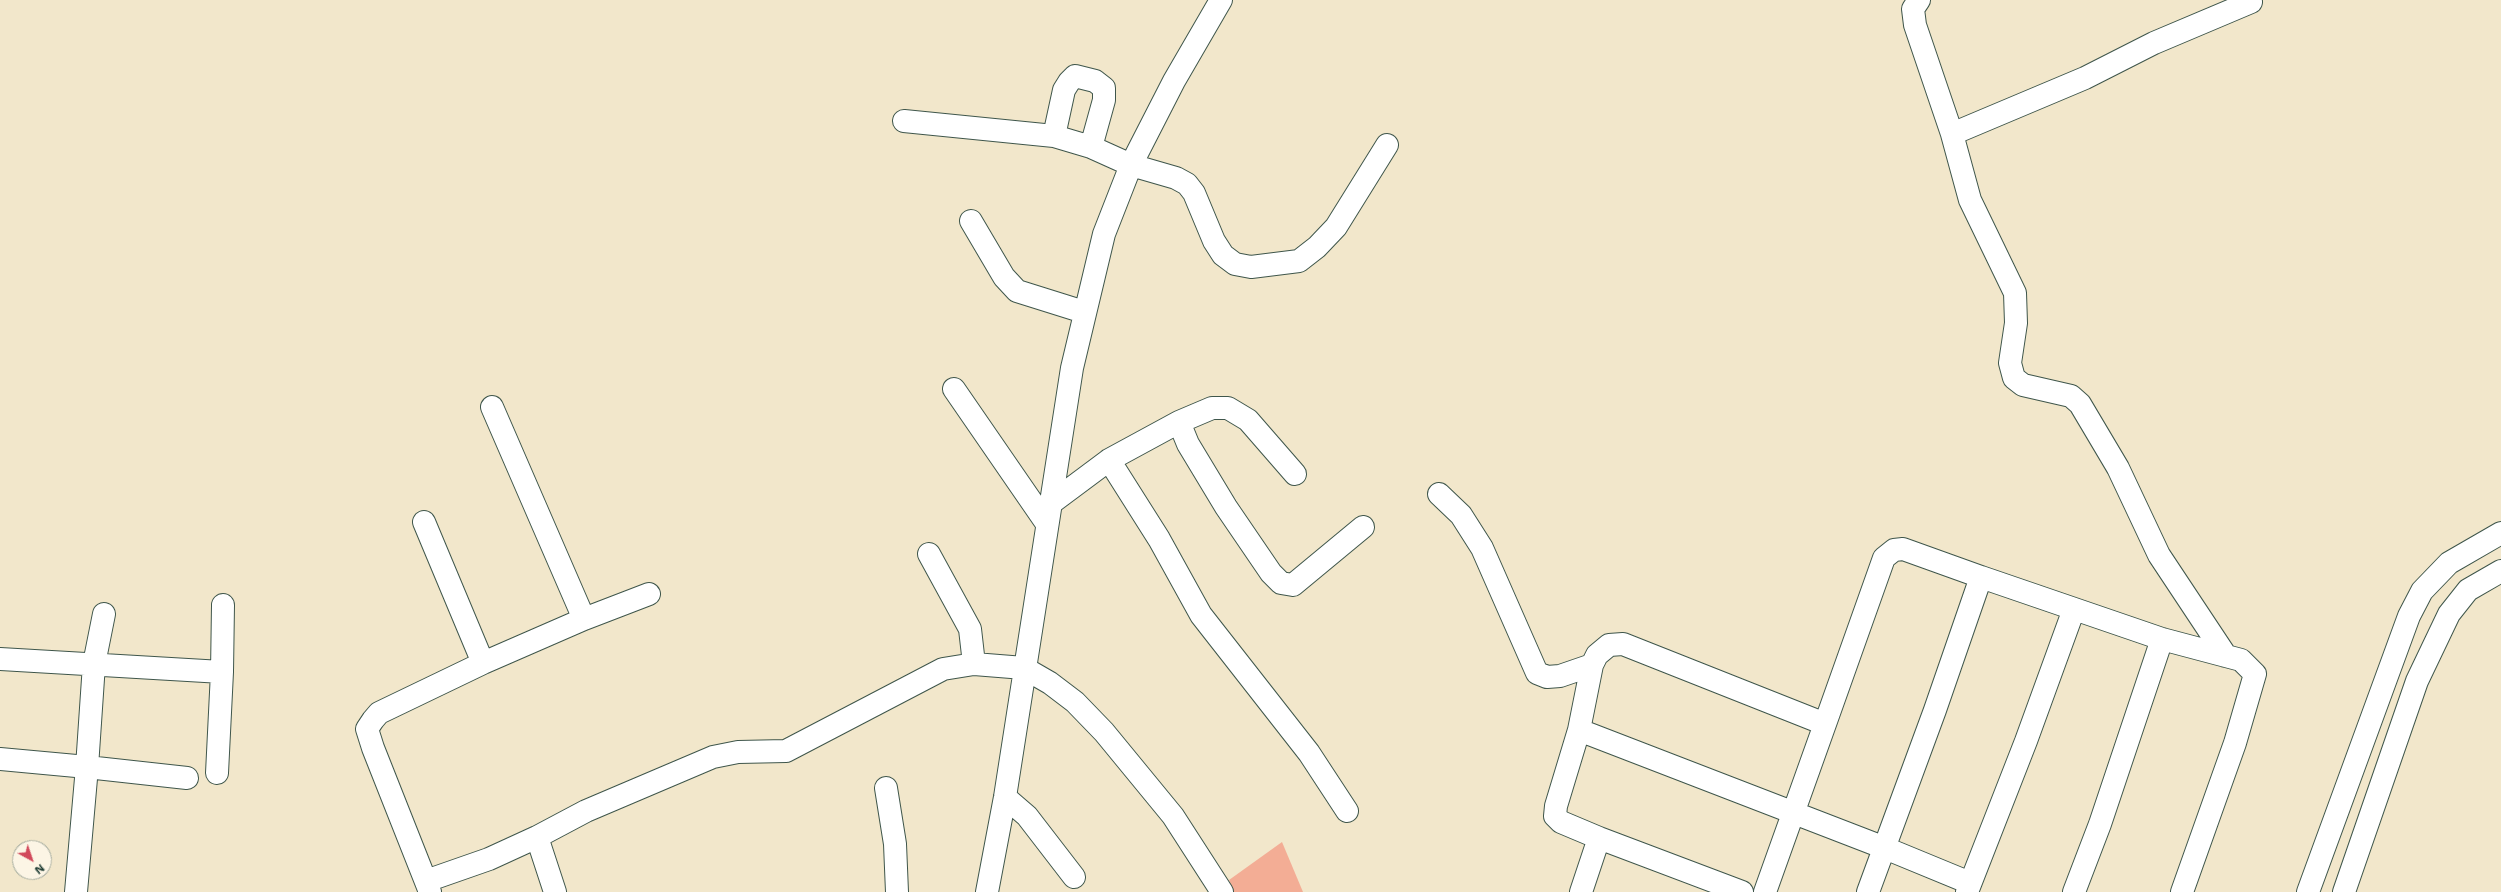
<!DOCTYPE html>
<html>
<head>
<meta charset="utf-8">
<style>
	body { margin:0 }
	#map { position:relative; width:2501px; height:892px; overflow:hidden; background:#f2e7cb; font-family:"Shantell Sans",sans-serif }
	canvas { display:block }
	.north { position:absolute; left:12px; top:840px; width:40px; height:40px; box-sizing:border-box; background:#fcf5e5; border:1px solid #a4ab9e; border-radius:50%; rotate:140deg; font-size:11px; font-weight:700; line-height:16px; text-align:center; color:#1f3d34 }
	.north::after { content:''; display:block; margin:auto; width:14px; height:18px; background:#d1495b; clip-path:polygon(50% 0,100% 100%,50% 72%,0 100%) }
</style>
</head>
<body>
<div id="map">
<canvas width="2501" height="892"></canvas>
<div class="north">N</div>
</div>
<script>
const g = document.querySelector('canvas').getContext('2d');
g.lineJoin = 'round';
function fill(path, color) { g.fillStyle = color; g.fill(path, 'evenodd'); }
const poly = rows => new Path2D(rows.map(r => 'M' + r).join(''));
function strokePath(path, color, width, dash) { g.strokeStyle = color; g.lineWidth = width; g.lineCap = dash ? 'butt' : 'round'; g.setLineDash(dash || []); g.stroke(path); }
fill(poly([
	[1282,842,1303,892,1234,892,1229,880]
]), '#f3ad95');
const minor = poly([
	[1919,0,1913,9,1915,25,1952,134,1970,200,2015,293,2016,323,2010,363,2014,378,2023,385,2071,396,2080,404,2118,468,2159,555,2226,656],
	[904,121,1054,136,1091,147,1131,165,1176,178,1187,184,1194,193,1214,241,1223,255,1235,264,1251,267,1299,261,1317,247,1336,227,1387,145],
	[1952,134,2085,78,2154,43,2251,2],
	[1054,136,1064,90,1069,82,1075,76,1095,81,1104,88,1104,100,1091,147],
	[971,221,1004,277,1017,291,1084,312],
	[954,389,1047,524],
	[492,407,584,619],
	[1179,422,1212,408,1228,408,1248,420,1295,474],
	[1109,460,1159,539,1201,615,1309,753,1347,811],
	[1439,494,1461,515,1482,548,1537,673,1547,677,1560,676,1592,665],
	[1050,504,1109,460,1179,422,1188,444,1226,507,1271,573,1281,583,1293,585,1363,527],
	[424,522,483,663],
	[929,554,970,629,974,664],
	[0,659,222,672,217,773],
	[222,672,223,605],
	[1579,730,1885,848,1970,883],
	[0,759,87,767,94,664,104,614],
	[886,788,895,844,897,892],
	[1005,797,1027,816,1074,877],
	[1599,838,1561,822,1555,816,1556,806,1579,730,1592,665,1597,655,1609,645,1623,644,1825,724,1884,558,1894,550,1903,549,1981,577],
	[426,881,489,859,537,837],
	[76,892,87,767,187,778],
	[430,892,373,748,367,729,373,720,379,713,483,663,584,619,649,594],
	[555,892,537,837,586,811,713,757,738,752,786,751,943,669,974,664,1024,668,1050,683,1075,702,1104,732,1173,816,1222,892],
	[987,892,1005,797,1072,368,1104,234,1131,165,1174,81,1221,0],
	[1581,892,1599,838,1742,892],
	[1765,892,1825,724],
	[1868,892,1935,710,1981,577,2162,639,2241,660,2255,674,2235,743,2182,892],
	[1967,892,2026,741,2074,609],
	[2074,892,2100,824,2162,639],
	[2308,892,2409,616,2422,591,2449,563,2501,533],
	[2344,892,2417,681,2449,614,2468,590,2501,571]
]);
strokePath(minor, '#3f564b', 24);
strokePath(minor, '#fff', 22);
</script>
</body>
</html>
